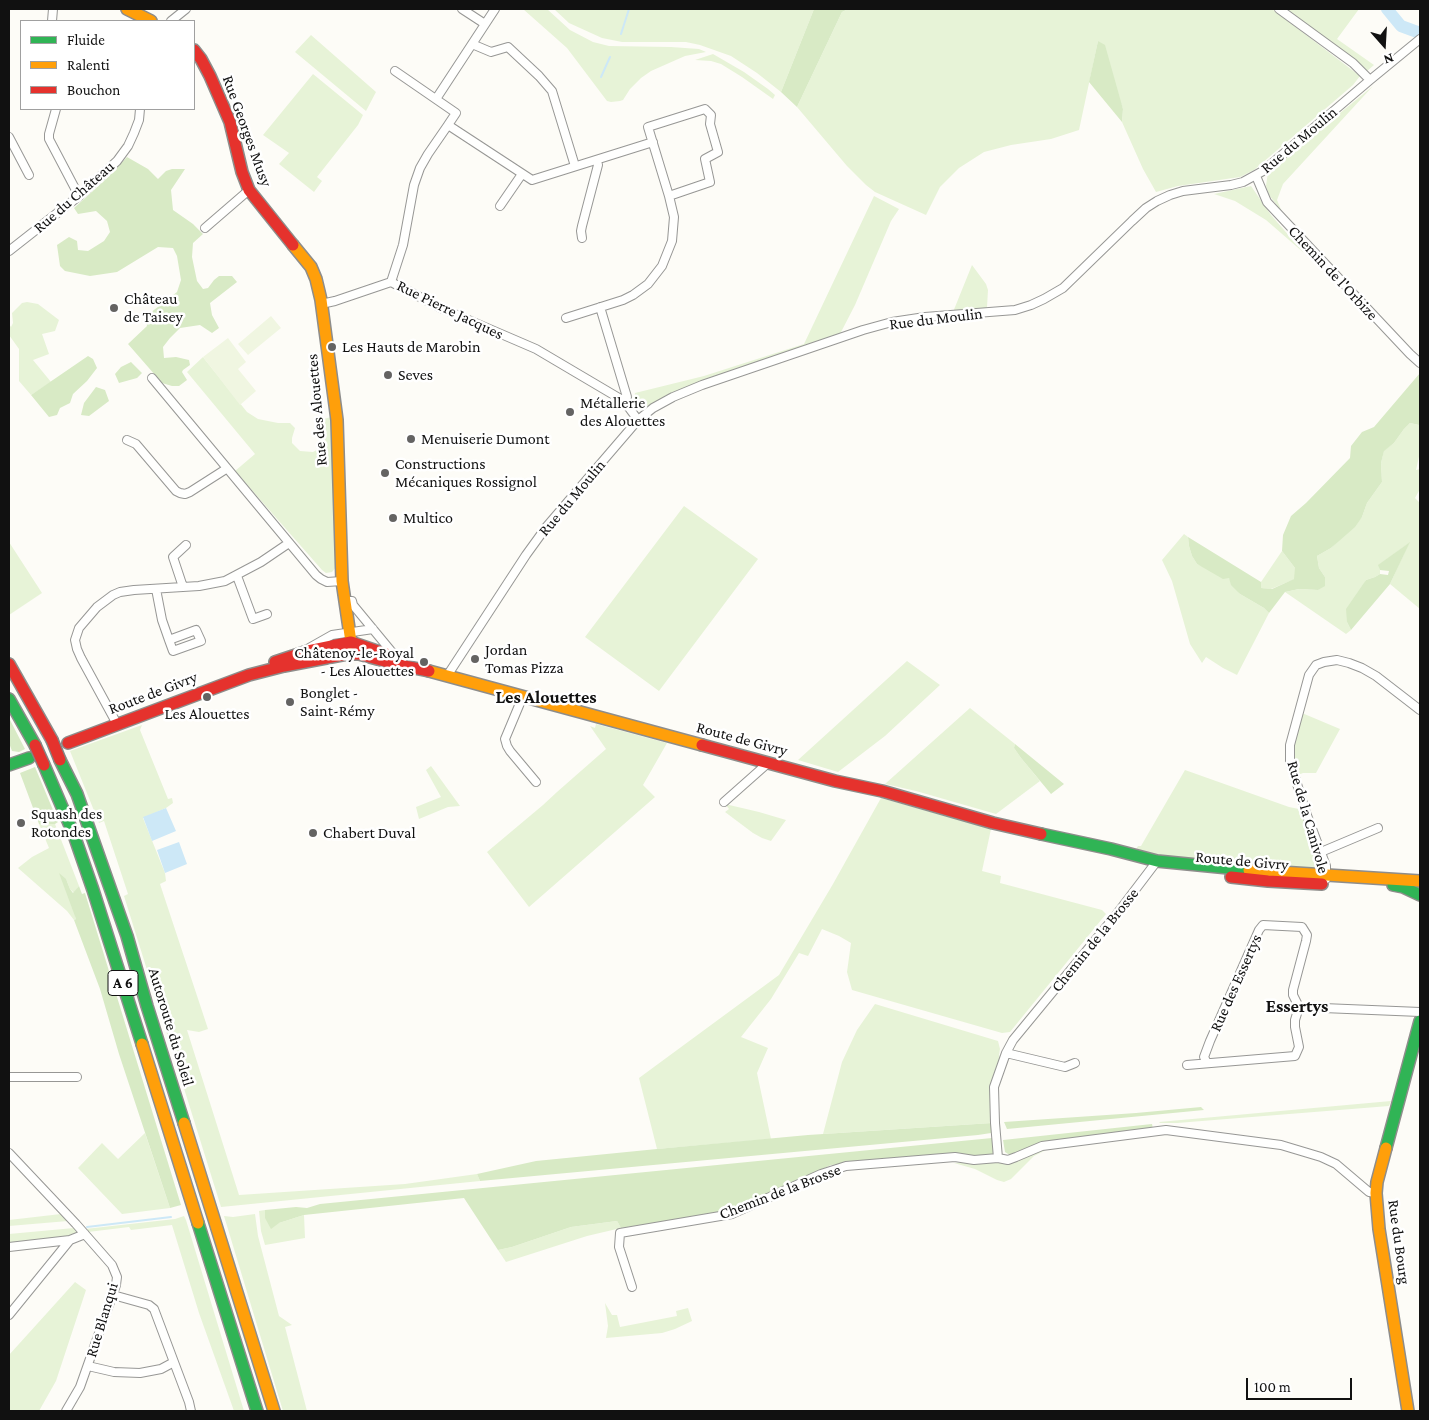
<!DOCTYPE html>
<html>
<head>
<meta charset="utf-8">
<style>
	body { margin:0 }
	#map { position:relative; width:1429px; height:1420px; overflow:hidden; background:#fdfcf7; font-family:"Crimson Pro",serif }
	canvas { display:block }
	.frame { position:absolute; inset:0; border:10px solid #111; pointer-events:none }
	.legend { position:absolute; left:20px; top:20px; width:175px; height:90px; box-sizing:border-box; background:#fff; border:1px solid #a0a0a0; margin:0; padding:6px 9px; list-style:none; font-size:15px; color:#111 }
	.legend li { display:flex; align-items:center; gap:10px; height:25px }
	.legend b { width:25px; border:1px solid #a0a0a0 }
	.north { position:absolute; left:1359px; top:20px; width:50px; height:50px; -webkit-text-stroke:4px #fff; paint-order:stroke; rotate:161deg; font-size:14px; font-weight:700; line-height:20px; text-align:center; color:#111 }
	.north::after { content:''; display:block; margin:auto; width:18px; height:22px; background:#111; clip-path:polygon(50% 0,100% 100%,50% 72%,0 100%) }
	.scale { position:absolute; left:1246px; top:1378px; width:106px; height:22px; box-sizing:border-box; border:2px solid #111; border-top:0; padding-left:6px; font-size:15px; line-height:18px; white-space:nowrap; color:#111; -webkit-text-stroke:4px #fff; paint-order:stroke }
</style>
</head>
<body>
<div id="map">
<canvas width="1429" height="1420"></canvas>
<div class="frame"></div>
<ul class="legend">
<li><b style="height:6px;background:#30b455"></b>Fluide</li>
<li><b style="height:6px;background:#ff9f0a"></b>Ralenti</li>
<li><b style="height:6px;background:#e5322d"></b>Bouchon</li>
</ul>
<div class="north">N</div>
<div class="scale">100 m</div>
</div>
<script>
const g = document.querySelector('canvas').getContext('2d');
g.lineJoin = 'round';
function fill(path, color) { g.fillStyle = color; g.fill(path, 'evenodd'); }
const poly = rows => new Path2D(rows.map(r => 'M' + r).join(''));
function strokePath(path, color, width, dash) { g.strokeStyle = color; g.lineWidth = width; g.lineCap = dash ? 'butt' : 'round'; g.setLineDash(dash || []); g.stroke(path); }
function drawText(font, color, halo, rows, align = 'center') {
  g.font = font + ' "Crimson Pro",serif'; g.lineWidth = 5; g.setLineDash([]); g.textBaseline = 'middle'; g.strokeStyle = halo; g.fillStyle = color; for (const [text, x, y, turn = 0] of rows) {
    g.save(); g.translate(x, y); g.rotate((+turn || 0) * Math.PI / 180); g.textAlign = isNaN(turn) ? turn : align; if (halo) g.strokeText(text, 0, 0); g.fillText(text, 0, 0); g.restore();
  }
}
fill(poly([
	[523,9,547,9,570,30,593,42,609,46,671,47,699,49,706,52,685,56,651,71,641,78,630,89,623,100,620,101,611,102,607,101,567,48],
	[554,9,814,9,781,92,757,73,731,56,700,45,686,42,622,42,602,38,569,23],
	[848,9,1272,9,1360,76,1353,85,1254,170,1240,177,1178,186,1156,192,1143,169,1122,122,1123,109,1098,41,1079,130,1051,139,1011,145,984,152,959,168,940,187,926,215,875,192,866,185,847,166,797,107,842,12],
	[1284,9,1359,9,1337,39,1374,65,1366,72],
	[311,35,376,92,366,111,295,52],
	[713,54,744,72,768,89,775,95,773,99,742,77,721,64,711,61,695,60],
	[313,74,363,115,358,125,317,177,322,181,314,192,279,164,289,153,263,135],
	[1373,86,1283,184,1277,200,1282,212,1269,195,1266,186,1268,172],
	[1251,186,1271,215,1304,253,1266,220,1235,201,1214,194],
	[874,196,899,209,891,221,855,305,839,336,647,408,643,409,637,406,634,400,635,393,704,376,804,344],
	[972,265,986,284,988,290,987,307,985,309,953,312],
	[27,302,38,304,59,320,55,331,42,334,49,354,33,360,51,382,31,395,19,381,19,349,9,335,9,324,11,327,13,323,12,313,22,303],
	[203,357,247,412,258,419,278,423,290,423,295,428,292,438,292,443,300,451,313,452,320,448,324,440,322,432,317,425,320,420,331,417,336,561,336,567,332,572,326,573,322,570,235,471,255,454,187,372],
	[1410,423,1419,425,1420,428,1420,452,1416,470,1420,469,1420,489,1415,498,1420,503,1420,609,1390,584,1409,543,1379,565,1380,570,1380,574,1375,577,1366,580,1347,622,1351,630,1346,634,1285,592,1299,589,1318,590,1325,577,1319,568,1317,556,1331,548,1362,517,1367,503,1382,482,1381,463,1384,450,1394,443,1404,429],
	[684,506,758,559,659,691,585,637],
	[1184,534,1188,537,1189,546,1192,556,1197,564,1229,578,1240,594,1264,608,1269,613,1237,675,1223,668,1206,657,1202,663,1190,644,1172,581,1162,560],
	[9,542,42,593,9,615],
	[1282,551,1295,568,1295,579,1271,589,1261,588,1261,582],
	[907,661,940,685,885,736,838,772,798,760],
	[970,708,1015,744,1014,748,1021,758,1040,781,996,814,916,791,885,784],
	[1302,713,1340,729,1316,773,1303,773,1298,775,1293,752,1294,739],
	[596,724,667,743,643,785,655,797,529,907,487,852,543,805,557,792,606,749,590,726,595,728],
	[142,725,140,730,168,799,172,798,173,803,166,808,143,818,165,873,166,881,160,884,208,1029,199,1032,187,1030,239,1195,405,1184,477,1174,480,1181,221,1207,124,896,128,894,104,821,99,823,70,751],
	[431,766,460,806,448,807,419,819,416,807,441,797,426,770],
	[1185,770,1289,807,1299,809,1302,813,1318,855,1318,861,1316,866,1313,869,1178,861,1135,851,1138,846,1141,846],
	[881,798,991,829,982,871,1001,876,1000,883,1102,910,1106,914,1010,1032,1002,1033,852,990,847,972,851,943,839,936,822,929,808,956,799,953,771,999,741,1037,768,1048,757,1073,771,1139,657,1149,639,1078,779,975,833,884],
	[725,804,759,812,786,820,771,841,762,838,753,833,725,812,729,809],
	[39,824,55,824,79,886,74,893,70,889,66,879,76,919,74,920,67,911,18,868,32,857,49,848],
	[875,1004,998,1041,1000,1049,999,1055,1000,1058,992,1123,823,1134,842,1062,857,1030],
	[1391,1101,1389,1106,1177,1123,1160,1123,1159,1122],
	[145,1133,170,1208,122,1214,78,1168,102,1143,118,1159],
	[1046,1150,1034,1156,1011,1179,1004,1182,997,1180,975,1169,954,1163,991,1161,1005,1163,1017,1161,1034,1153],
	[265,1210,265,1218,279,1223,304,1215,305,1238,265,1245,261,1231,259,1211],
	[61,1214,68,1221,9,1226,9,1220],
	[255,1214,258,1236,279,1316,292,1325,285,1327,307,1411,283,1411,224,1216,233,1217],
	[184,1216,186,1220,244,1411,234,1411,199,1313,172,1225,131,1230,129,1227,88,1232,85,1229,175,1219],
	[617,1221,621,1228,587,1236,506,1262,498,1250,512,1247,571,1227],
	[74,1228,78,1235,9,1245,9,1234],
	[75,1282,86,1290,56,1381,39,1411,9,1411,9,1355],
	[605,1303,612,1315,617,1315,620,1327,677,1316,676,1311,688,1308,692,1321,675,1329,662,1333,606,1338,608,1326]
]), '#e7f3d7');
fill(poly([
	[814,9,848,9,842,12,797,107,781,92],
	[1098,41,1105,45,1123,109,1122,122,1089,82],
	[127,157,148,169,158,179,166,171,172,169,185,169,171,190,173,210,193,224,203,234,193,243,192,257,197,281,203,289,208,288,214,280,219,276,232,276,237,282,210,303,212,315,219,328,212,333,200,325,180,328,170,338,163,347,164,358,176,357,189,360,190,365,183,370,182,372,187,380,179,386,172,386,162,383,128,344,147,326,145,317,177,292,181,280,177,256,173,248,158,247,117,272,90,276,65,271,60,266,57,245,69,237,77,241,78,250,88,251,104,241,110,232,107,221,96,211,78,214,74,208,105,180],
	[88,356,93,359,97,368,87,381,73,394,70,403,60,408,57,415,49,417,31,395],
	[131,362,142,373,137,378,119,383,115,374,121,367],
	[1420,373,1420,422,1419,425,1410,423,1404,429,1394,443,1384,451,1381,463,1382,482,1367,503,1362,517,1355,527,1331,548,1317,556,1319,568,1325,577,1325,586,1318,590,1299,589,1285,592,1269,613,1264,608,1240,594,1231,585,1229,578,1223,579,1197,564,1192,556,1189,546,1188,537,1261,582,1261,588,1272,589,1294,579,1295,568,1282,551,1283,535,1291,516,1306,503,1350,458,1351,446,1362,432,1374,427],
	[96,387,105,390,109,401,89,416,81,415,84,403],
	[1410,542,1390,584,1351,630,1347,622,1346,609,1366,580,1375,577,1380,574,1388,575,1389,571,1380,570,1378,565],
	[9,718,25,749,19,752,12,751,9,743],
	[1015,744,1064,784,1051,794,1021,758,1014,748],
	[35,767,58,822,55,824,39,824,20,773],
	[59,873,66,879,70,889,73,893,79,886,82,894,85,893,181,1205,170,1208,119,1054,100,989,74,920,76,919],
	[1201,1107,1204,1110,1007,1129,1004,1122,1136,1113],
	[992,1123,991,1133,978,1135,480,1181,477,1174,536,1161,657,1149,808,1135],
	[1152,1124,1153,1129,1041,1144,1014,1154,1008,1154,1005,1152,1003,1140],
	[992,1138,994,1153,992,1155,974,1157,957,1155,831,1165,731,1211,621,1228,617,1221,571,1227,512,1247,498,1250,464,1198,304,1215,279,1223,271,1229,265,1218,265,1210,296,1207,307,1208,320,1204]
]), '#d8eac5');
fill(poly([
	[271,316,281,328,248,355,238,344],
	[228,338,246,362,238,369,256,391,240,405,203,357]
]), '#f0f6e1');
fill(poly([
	[166,808,176,831,152,841,143,817],
	[179,842,187,864,165,873,157,850]
]), '#cde8f7');
strokePath(poly([
	[621,34,629,9],
	[601,77,610,57],
	[87,1227,171,1217]
]), '#cde8f7', 2);
strokePath(poly([
	[1387,9,1401,26,1420,33]
]), '#cde8f7', 12);
const street = poly([
	[462,9,485,24],
	[1279,9,1353,63,1370,80],
	[52,21,53,9],
	[171,21,186,9],
	[472,44,491,52,508,47,539,76,552,91,575,166],
	[395,71,456,113,448,125],
	[436,99,495,9],
	[56,109,49,134,49,139,79,196],
	[9,137,29,175],
	[1256,176,1267,202,1410,354,1420,363],
	[500,206,522,174],
	[205,228,249,190],
	[582,238,581,231,582,226,598,165,597,160],
	[9,251,79,196,117,161,128,146,134,133,139,120,140,109],
	[391,282,403,245,414,185,420,168,428,154,448,125,532,180,653,142],
	[391,282,443,309,536,349,624,401,638,420],
	[321,304,335,301,391,282],
	[600,307,627,397,624,401],
	[566,318,623,300,633,295,648,284,662,266,672,241,674,217,669,196,648,127,705,109,711,115,710,124,718,152,705,159,710,182,669,196],
	[152,378,316,575,321,579,327,582,342,581],
	[127,440,136,444,176,491,180,493,185,494,190,492,226,469],
	[237,576,253,619,267,614],
	[183,587,173,557,186,545],
	[156,589,162,620,169,640,173,651,201,641,196,630,169,640],
	[345,601,352,601,353,605,391,651,402,660],
	[309,648,332,635,373,629],
	[447,676,526,555,547,526,638,420,653,408,673,397,702,385,863,330,892,322,925,317,1015,310,1031,305,1044,299,1063,288,1132,221,1146,208,1157,201,1170,195,1183,191,1231,185,1243,182,1263,171,1370,80,1420,39],
	[523,696,505,739,507,746,510,751,536,782],
	[117,724,81,658,77,649,75,640,79,628,97,607,113,595,120,592,134,590,199,586,225,581,261,562,289,543],
	[724,802,768,763],
	[1321,852,1378,828],
	[1157,861,1116,915,1013,1040,1006,1053,994,1087,995,1123,998,1158,1008,1160,1016,1157,1042,1146,1166,1130,1281,1145,1321,1157,1336,1164,1369,1192,1376,1193],
	[1326,879,1326,866,1305,810,1290,761,1290,745,1309,675,1316,665,1324,662,1337,660,1349,663,1362,668,1376,676,1420,710],
	[1299,1007,1420,1012],
	[1006,1053,1065,1067,1075,1063],
	[1207,1063,1204,1057,1210,1041,1259,930,1263,925,1302,927,1307,935,1306,941,1293,990,1293,995,1299,1007],
	[1187,1065,1295,1056,1299,1047,1295,1027,1295,1020,1299,1007],
	[9,1077,77,1077],
	[9,1153,76,1224,112,1265,117,1277,116,1285,80,1387,66,1411],
	[9,1247,70,1240,85,1234],
	[632,1287,619,1247,620,1233,732,1214,821,1174,846,1166,955,1157,974,1160,998,1158],
	[113,1295,149,1305,154,1309,189,1402,191,1411],
	[9,1315,70,1240],
	[88,1366,114,1372,140,1373,161,1369,174,1362]
]);
const fast = poly([
	[9,699,35,745],
	[60,760,77,794,127,936,147,1006,184,1123],
	[9,765,29,758],
	[44,765,74,835,93,890,142,1044],
	[1041,834,1111,849,1157,861,1249,870],
	[1393,885,1403,887,1420,895],
	[1386,1148,1420,1021],
	[198,1223,257,1411]
]);
const slow = poly([
	[127,9,151,21],
	[293,245,311,267,316,279,321,300,337,420,342,581,351,642,341,651,334,653],
	[429,671,702,745],
	[1249,870,1420,881],
	[142,1044,198,1223],
	[184,1123,274,1411],
	[1386,1148,1377,1182,1376,1193,1379,1229,1408,1411]
]);
const jam = poly([
	[194,50,201,59,210,76,230,122,242,172,249,190,293,245],
	[275,662,308,651,351,642,389,655],
	[9,664,52,740],
	[68,743,249,675,284,666,347,654,359,654,399,665,429,671],
	[702,745,835,781,882,791,993,823,1041,834],
	[1231,877,1268,881,1322,884]
]);
strokePath(street, '#979795', 10);
strokePath(fast, '#8e8d8b', 14);
strokePath(slow, '#8e8d8b', 14);
strokePath(jam, '#8e8d8b', 14);
strokePath(street, '#fffffe', 8);
strokePath(fast, '#30b455', 11);
strokePath(slow, '#ff9f0a', 11);
strokePath(jam, '#e5322d', 11);
const jamBridge = poly([
	[52,740,60,760],
	[35,745,44,765]
]);
strokePath(jamBridge, '#858482', 14, []);
strokePath(jamBridge, '#e5322d', 11);
for (const [x, y, r, color] of [
	[114,308,5,"#646362"],
	[332,347,5,"#646362"],
	[388,375,5,"#646362"],
	[570,412,5,"#646362"],
	[411,439,5,"#646362"],
	[385,473,5,"#646362"],
	[393,518,5,"#646362"],
	[475,659,5,"#646362"],
	[424,662,5,"#646362"],
	[207,697,5,"#646362"],
	[290,702,5,"#646362"],
	[21,823,5,"#646362"],
	[313,833,5,"#646362"]
]) { const dot = new Path2D(); dot.arc(x, y, r, 0, 2 * Math.PI); g.fillStyle = color; g.fill(dot); strokePath(dot, '#fff', 2); }
for (const [x, y, w] of [
	[123,983,30]
]) { const box = new Path2D(); box.roundRect(x - w / 2, y - 12.5, w, 25, 4); g.fillStyle = '#fff'; g.fill(box); strokePath(box, '#111', 1); }
drawText('bold 15px', '#111', null, [
	["A 6",123,983]
]);
drawText('16px', '#111', '#fff', [
	["Rue Georges Musy",247,131,70],
	["Rue du Moulin",1299,140,-40],
	["Rue du Château",74,197,-41],
	["Chemin de l'Orbize",1333,273,47],
	["Rue Pierre Jacques",450,310,26],
	["Rue du Moulin",936,319,-7],
	["Rue des Alouettes",317,410,-95],
	["Rue du Moulin",572,498,-50],
	["Route de Givry",153,693,-21],
	["Route de Givry",742,739,15],
	["Rue de la Canivole",1308,817,74],
	["Route de Givry",1242,861,5],
	["Chemin de la Brosse",1095,940,-51],
	["Rue des Essertys",1236,983,-66],
	["Autoroute du Soleil",171,1027,73],
	["Chemin de la Brosse",780,1192,-21],
	["Rue du Bourg",1399,1242,82],
	["Rue Blanqui",102,1320,-73]
]);
drawText('16px', '#111', '#fff', [
	["Château",124,299],
	["de Taisey",124,317],
	["Les Hauts de Marobin",342,347],
	["Seves",398,375],
	["Métallerie",580,403],
	["des Alouettes",580,421],
	["Menuiserie Dumont",421,439],
	["Constructions",395,464],
	["Mécaniques Rossignol",395,482],
	["Multico",403,518],
	["Jordan",485,650],
	["Tomas Pizza",485,668],
	["Châtenoy-le-Royal",414,653,"right"],
	["- Les Alouettes",414,671,"right"],
	["Bonglet -",300,693],
	["Saint-Rémy",300,711],
	["Les Alouettes",207,714,"center"],
	["Squash des",31,814],
	["Rotondes",31,832],
	["Chabert Duval",323,833]
], 'left');
drawText('bold 18px', '#111', '#fff', [
	["Les Alouettes",546,697],
	["Essertys",1297,1006]
]);
</script>
</body>
</html>
